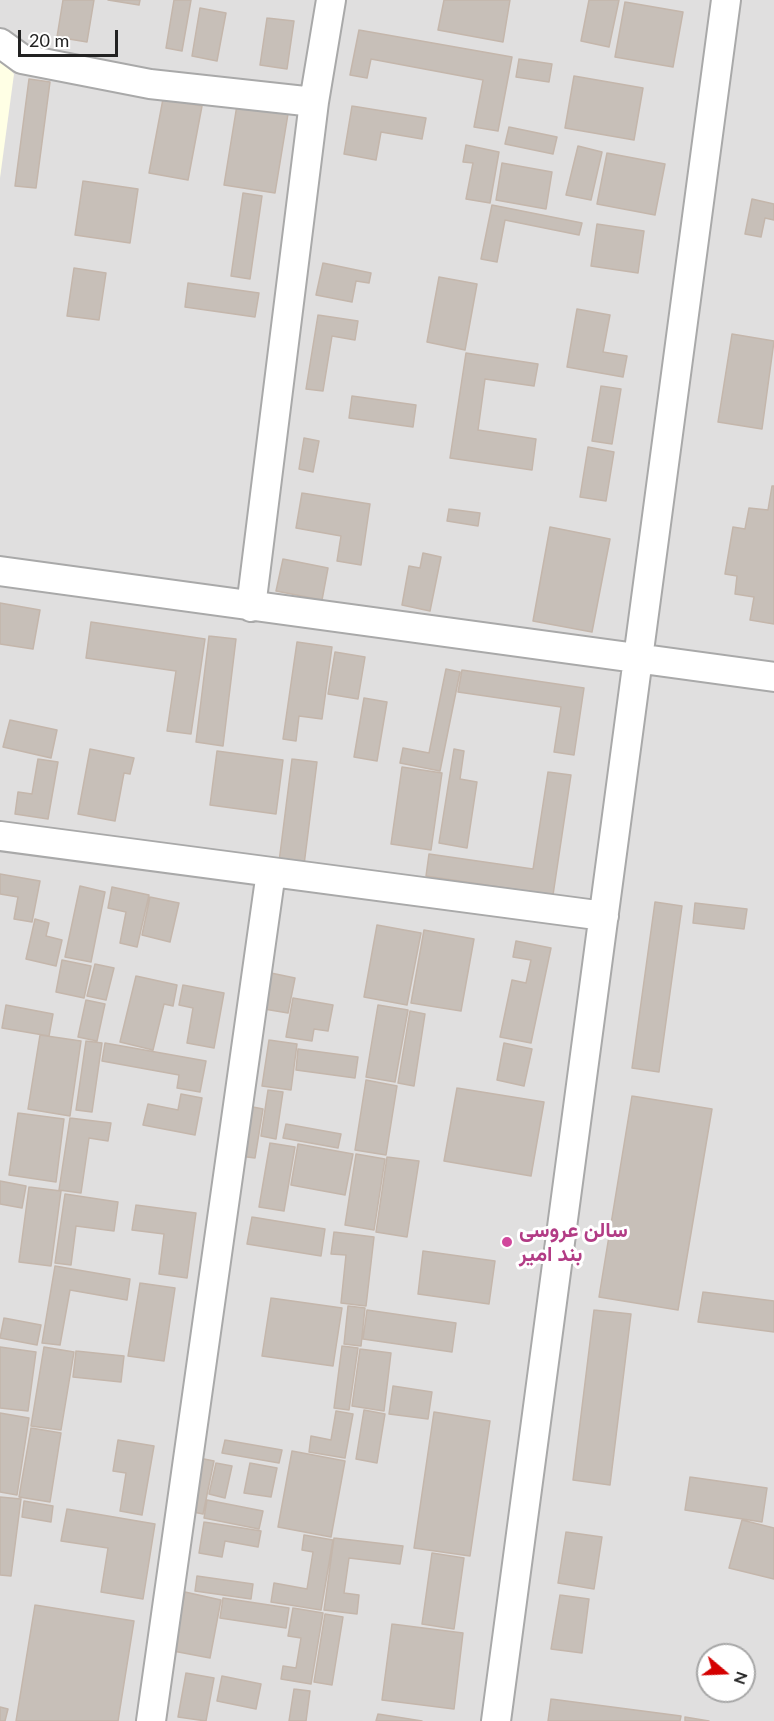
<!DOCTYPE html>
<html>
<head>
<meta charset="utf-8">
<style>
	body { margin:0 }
	#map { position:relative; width:774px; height:1721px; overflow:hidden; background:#f2efe9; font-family:Lato,sans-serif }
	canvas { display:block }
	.north { position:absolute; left:696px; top:1643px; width:60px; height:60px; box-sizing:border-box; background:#fff; border:2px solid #a7a7a7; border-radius:50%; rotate:109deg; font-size:16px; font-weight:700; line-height:24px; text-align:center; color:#222 }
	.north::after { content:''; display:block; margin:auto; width:21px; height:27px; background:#d40000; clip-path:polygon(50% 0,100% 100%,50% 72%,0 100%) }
	.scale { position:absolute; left:18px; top:30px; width:100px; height:27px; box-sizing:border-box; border:3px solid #222; border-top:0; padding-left:8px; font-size:18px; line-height:21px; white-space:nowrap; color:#222; -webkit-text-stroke:4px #fff; paint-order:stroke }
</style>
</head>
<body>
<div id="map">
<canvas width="774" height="1721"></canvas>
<div class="north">N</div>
<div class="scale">20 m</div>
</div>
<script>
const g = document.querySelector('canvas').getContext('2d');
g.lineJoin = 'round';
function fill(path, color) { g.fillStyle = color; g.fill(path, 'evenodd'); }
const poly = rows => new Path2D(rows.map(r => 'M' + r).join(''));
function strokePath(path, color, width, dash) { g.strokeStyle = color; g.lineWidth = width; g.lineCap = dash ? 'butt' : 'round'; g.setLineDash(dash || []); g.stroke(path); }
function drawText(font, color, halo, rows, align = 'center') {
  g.font = font + ' Lato,Vazirmatn,sans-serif'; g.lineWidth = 6; g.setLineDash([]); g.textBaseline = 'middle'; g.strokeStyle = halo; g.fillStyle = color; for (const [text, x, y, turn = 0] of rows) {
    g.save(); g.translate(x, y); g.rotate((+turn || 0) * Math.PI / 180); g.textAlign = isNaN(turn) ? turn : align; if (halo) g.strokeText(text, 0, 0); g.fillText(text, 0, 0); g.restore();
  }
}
fill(poly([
	[0,0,774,0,774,1721,0,1721],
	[708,1655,744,1655,744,1691,708,1691]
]), '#e0dfdf');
fill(poly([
	[0,58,14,74,0,178]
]), '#ffffe5');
const building = poly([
	[63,0,94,0,87,42,57,37,63,0],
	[108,0,140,0,139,5,108,0],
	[174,0,191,0,182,51,166,48,174,0],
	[444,0,510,0,503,42,438,30,444,0],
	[589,0,619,0,609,47,581,41,589,0],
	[625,2,683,12,673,67,615,57,625,2],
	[200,8,226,13,217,61,192,56,200,8],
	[267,18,294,21,287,69,260,65,267,18],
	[359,30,512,57,498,131,474,127,483,80,371,59,367,78,350,75,359,30],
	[519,59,552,64,549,82,516,77,519,59],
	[574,76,643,88,634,140,565,128,574,76],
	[29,79,50,82,36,188,15,186,29,79],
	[163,99,202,106,188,180,149,173,163,99],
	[237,105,288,114,275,193,224,185,237,105],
	[352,106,426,118,422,139,381,132,376,160,344,154,352,106],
	[509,127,557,137,553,154,505,144,509,127],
	[466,145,499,152,490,203,466,199,473,163,463,162,466,145],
	[578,146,602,152,591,200,566,195,578,146],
	[607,153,665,164,655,215,597,204,607,153],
	[502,163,552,172,546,209,496,200,502,163],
	[83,181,138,189,130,243,75,235,83,181],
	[243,193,262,196,250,279,231,276,243,193],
	[752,199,774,204,774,220,765,218,761,237,745,234,752,199],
	[492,205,582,223,579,235,505,220,497,262,481,259,492,205],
	[597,224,644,231,638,273,591,266,597,224],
	[323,263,371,273,369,283,356,281,352,302,316,295,323,263],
	[74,268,106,273,99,320,67,316,74,268],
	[439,277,477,284,465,350,427,342,439,277],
	[188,283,259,293,255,317,185,307,188,283],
	[577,309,610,315,603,352,627,356,623,377,567,367,577,309],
	[318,315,358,321,355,340,332,336,323,391,306,389,318,315],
	[732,334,774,341,762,429,718,422,732,334],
	[466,353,538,364,534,386,485,379,478,430,536,439,532,470,450,458,466,353],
	[601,386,621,389,612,444,592,441,601,386],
	[352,396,416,405,413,427,349,418,352,396],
	[304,438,319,441,313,472,299,469,304,438],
	[588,447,614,452,606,501,580,497,588,447],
	[772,486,774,486,774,624,750,620,754,597,735,594,737,576,725,574,733,527,745,529,749,508,768,510,772,486],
	[302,493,370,504,361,565,337,561,341,536,296,528,302,493],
	[449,509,480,513,478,526,447,521,449,509],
	[550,527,610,539,592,632,533,621,550,527],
	[423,553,441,557,430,611,402,605,409,566,420,568,423,553],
	[283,559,328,568,322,600,276,591,283,559],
	[0,603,40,610,33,649,0,644,0,603],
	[91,622,205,639,191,734,167,731,176,671,86,658,91,622],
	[209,636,236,639,223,746,196,742,209,636],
	[297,642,332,647,322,719,299,716,296,741,283,739,297,642],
	[335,652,365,657,358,699,328,694,335,652],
	[446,669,460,672,440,771,400,763,403,748,429,753,446,669],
	[462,670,584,688,574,755,554,752,561,707,458,692,462,670],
	[364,698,387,702,377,761,354,757,364,698],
	[10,720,57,730,51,758,3,747,10,720],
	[90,749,134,758,130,774,124,773,115,821,78,814,90,749],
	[454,749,464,751,460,779,477,782,467,848,439,843,454,749],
	[217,751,283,760,276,814,210,805,217,751],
	[38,759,58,762,48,819,15,814,18,792,32,794,38,759],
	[292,759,317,762,304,865,279,862,292,759],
	[402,767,442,773,431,850,391,844,402,767],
	[548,772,571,775,553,895,426,876,429,854,533,869,548,772],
	[0,874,40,881,32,922,14,919,18,897,0,894,0,874],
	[80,886,105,892,91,962,65,957,80,886],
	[112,887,149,895,137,947,120,943,126,912,108,908,112,887],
	[150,897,179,903,170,942,142,935,150,897],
	[655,902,682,906,659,1072,632,1068,655,902],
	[695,903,747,909,744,929,693,923,695,903],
	[35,919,49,923,46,936,62,940,56,966,26,959,35,919],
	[377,925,421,933,407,1005,364,997,377,925],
	[424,930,474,939,461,1011,411,1003,424,930],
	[516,941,551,948,531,1043,500,1037,512,980,526,983,531,960,513,957,516,941],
	[62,960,91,966,84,998,56,992,62,960],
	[95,964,114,968,106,1000,87,996,95,964],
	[271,973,295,978,288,1013,264,1009,271,973],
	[136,976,177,985,173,1006,164,1004,153,1050,120,1042,136,976],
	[183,985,224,993,214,1048,187,1043,193,1008,179,1005,183,985],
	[293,998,333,1005,328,1031,314,1029,312,1041,286,1037,293,998],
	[86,1000,105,1004,97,1041,78,1037,86,1000],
	[6,1005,53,1014,49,1036,2,1028,6,1005],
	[378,1005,408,1010,395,1082,366,1077,378,1005],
	[410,1011,425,1014,414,1086,398,1083,410,1011],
	[40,1035,81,1041,70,1116,28,1109,40,1035],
	[269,1040,297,1044,291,1090,262,1086,269,1040],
	[86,1041,102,1043,92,1112,76,1110,86,1041],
	[105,1043,206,1061,200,1092,177,1088,179,1075,102,1061,105,1043],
	[504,1043,532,1049,524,1086,497,1080,504,1043],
	[298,1049,358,1057,355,1078,296,1070,298,1049],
	[366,1080,397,1086,386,1155,355,1150,366,1080],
	[457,1088,544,1102,531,1176,444,1161,457,1088],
	[268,1090,283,1092,276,1139,261,1136,268,1090],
	[181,1094,202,1098,195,1135,143,1125,148,1104,178,1110,181,1094],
	[632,1096,712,1109,678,1310,599,1297,632,1096],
	[248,1106,263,1109,255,1158,239,1156,248,1106],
	[18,1113,64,1119,56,1182,9,1175,18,1113],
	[70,1118,111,1123,108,1141,89,1138,81,1193,59,1190,70,1118],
	[286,1124,341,1134,338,1148,283,1138,286,1124],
	[270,1143,295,1147,284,1211,259,1207,270,1143],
	[298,1144,353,1154,345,1195,291,1185,298,1144],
	[356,1154,385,1159,374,1230,345,1225,356,1154],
	[387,1157,419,1161,407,1237,376,1232,387,1157],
	[0,1181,26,1186,22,1208,0,1204,0,1181],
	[29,1187,61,1191,51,1266,19,1262,29,1187],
	[65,1194,118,1202,114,1231,76,1226,71,1265,55,1263,65,1194],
	[136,1205,196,1213,187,1278,159,1274,164,1234,132,1230,136,1205],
	[252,1217,325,1229,321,1256,247,1244,252,1217],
	[334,1232,374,1237,366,1306,341,1303,346,1255,331,1254,334,1232],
	[423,1251,495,1261,489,1304,418,1294,423,1251],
	[55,1266,130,1279,127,1300,70,1290,60,1345,42,1343,55,1266],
	[140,1283,175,1288,164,1361,128,1356,140,1283],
	[703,1292,774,1301,774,1332,698,1322,703,1292],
	[271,1298,342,1308,333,1366,262,1356,271,1298],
	[348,1306,365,1308,361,1346,344,1344,348,1306],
	[367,1310,456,1323,452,1352,363,1339,367,1310],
	[594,1310,631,1314,610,1485,573,1480,594,1310],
	[4,1318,41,1325,37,1345,0,1338,4,1318],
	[342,1346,358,1348,349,1410,334,1408,342,1346],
	[0,1347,36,1352,28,1411,0,1408,0,1347],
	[44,1347,74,1352,61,1430,31,1426,44,1347],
	[360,1349,391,1353,384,1411,352,1406,360,1349],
	[76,1351,124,1356,121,1382,73,1377,76,1351],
	[393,1386,432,1392,428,1419,389,1414,393,1386],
	[364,1410,385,1414,377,1463,356,1459,364,1410],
	[336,1411,353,1414,345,1458,309,1452,311,1436,331,1440,336,1411],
	[434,1412,490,1421,470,1556,414,1548,434,1412],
	[0,1413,29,1418,17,1495,0,1492,0,1413],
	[31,1428,61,1433,50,1502,19,1497,31,1428],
	[118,1440,154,1446,142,1515,120,1511,126,1473,113,1471,118,1440],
	[225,1440,282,1450,279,1463,222,1453,225,1440],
	[292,1451,345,1461,331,1537,278,1527,292,1451],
	[199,1458,214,1461,203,1514,188,1511,199,1458],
	[216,1463,232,1466,225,1498,209,1494,216,1463],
	[250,1463,277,1468,271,1497,244,1493,250,1463],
	[690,1477,767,1488,762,1522,685,1510,690,1477],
	[0,1497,21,1499,11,1576,0,1575,0,1497],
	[207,1500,263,1511,259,1529,204,1518,207,1500],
	[24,1501,53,1506,51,1522,22,1517,24,1501],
	[67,1509,155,1524,143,1599,101,1592,108,1548,61,1541,67,1509],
	[742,1520,774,1528,774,1579,729,1568,742,1520],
	[204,1522,261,1531,258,1547,225,1541,222,1557,199,1553,204,1522],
	[566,1532,602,1537,594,1589,558,1583,566,1532],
	[304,1535,333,1540,321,1610,271,1602,274,1583,307,1589,313,1552,302,1550,304,1535],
	[334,1538,403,1546,400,1564,349,1558,344,1593,359,1595,357,1614,324,1610,334,1538],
	[432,1553,464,1558,454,1629,422,1624,432,1553],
	[197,1576,253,1584,251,1599,195,1591,197,1576],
	[185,1592,221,1600,210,1658,173,1651,185,1592],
	[560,1595,589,1599,582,1653,551,1649,560,1595],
	[223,1598,289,1608,286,1628,220,1618,223,1598],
	[35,1605,134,1621,118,1721,16,1721,35,1605],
	[293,1608,323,1613,311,1684,281,1679,283,1666,296,1668,301,1638,288,1636,293,1608],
	[325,1614,343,1617,332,1685,314,1682,325,1614],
	[392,1624,463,1633,454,1709,382,1700,392,1624],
	[186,1673,214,1678,206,1721,178,1717,186,1673],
	[222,1676,261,1684,256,1709,217,1701,222,1676],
	[294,1689,310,1691,306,1721,289,1721,294,1689],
	[551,1699,681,1716,680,1721,548,1721,551,1699],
	[0,1707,8,1709,5,1721,0,1721,0,1707],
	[378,1714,422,1721,376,1721,378,1714],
	[685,1717,709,1721,685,1721,685,1717]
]);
fill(building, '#c7bfb8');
strokePath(building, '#c4b6ab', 1.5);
const minor = poly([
	[0,43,22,59,150,84,314,102],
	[0,571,774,677],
	[251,607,314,102,331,0],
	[0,836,604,916],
	[151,1721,271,872],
	[496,1721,726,0]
]);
strokePath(minor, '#a9a9a9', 32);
strokePath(minor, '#fff', 28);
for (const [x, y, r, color] of [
	[507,1242,6,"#d1479c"]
]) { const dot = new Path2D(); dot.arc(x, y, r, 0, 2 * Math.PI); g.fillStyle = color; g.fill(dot); strokePath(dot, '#fff', 2); }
drawText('bold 21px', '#b23c85', '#fff', [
	["سالن عروسی",519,1230],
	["بند امیر",519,1254]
], 'left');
</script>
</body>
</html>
